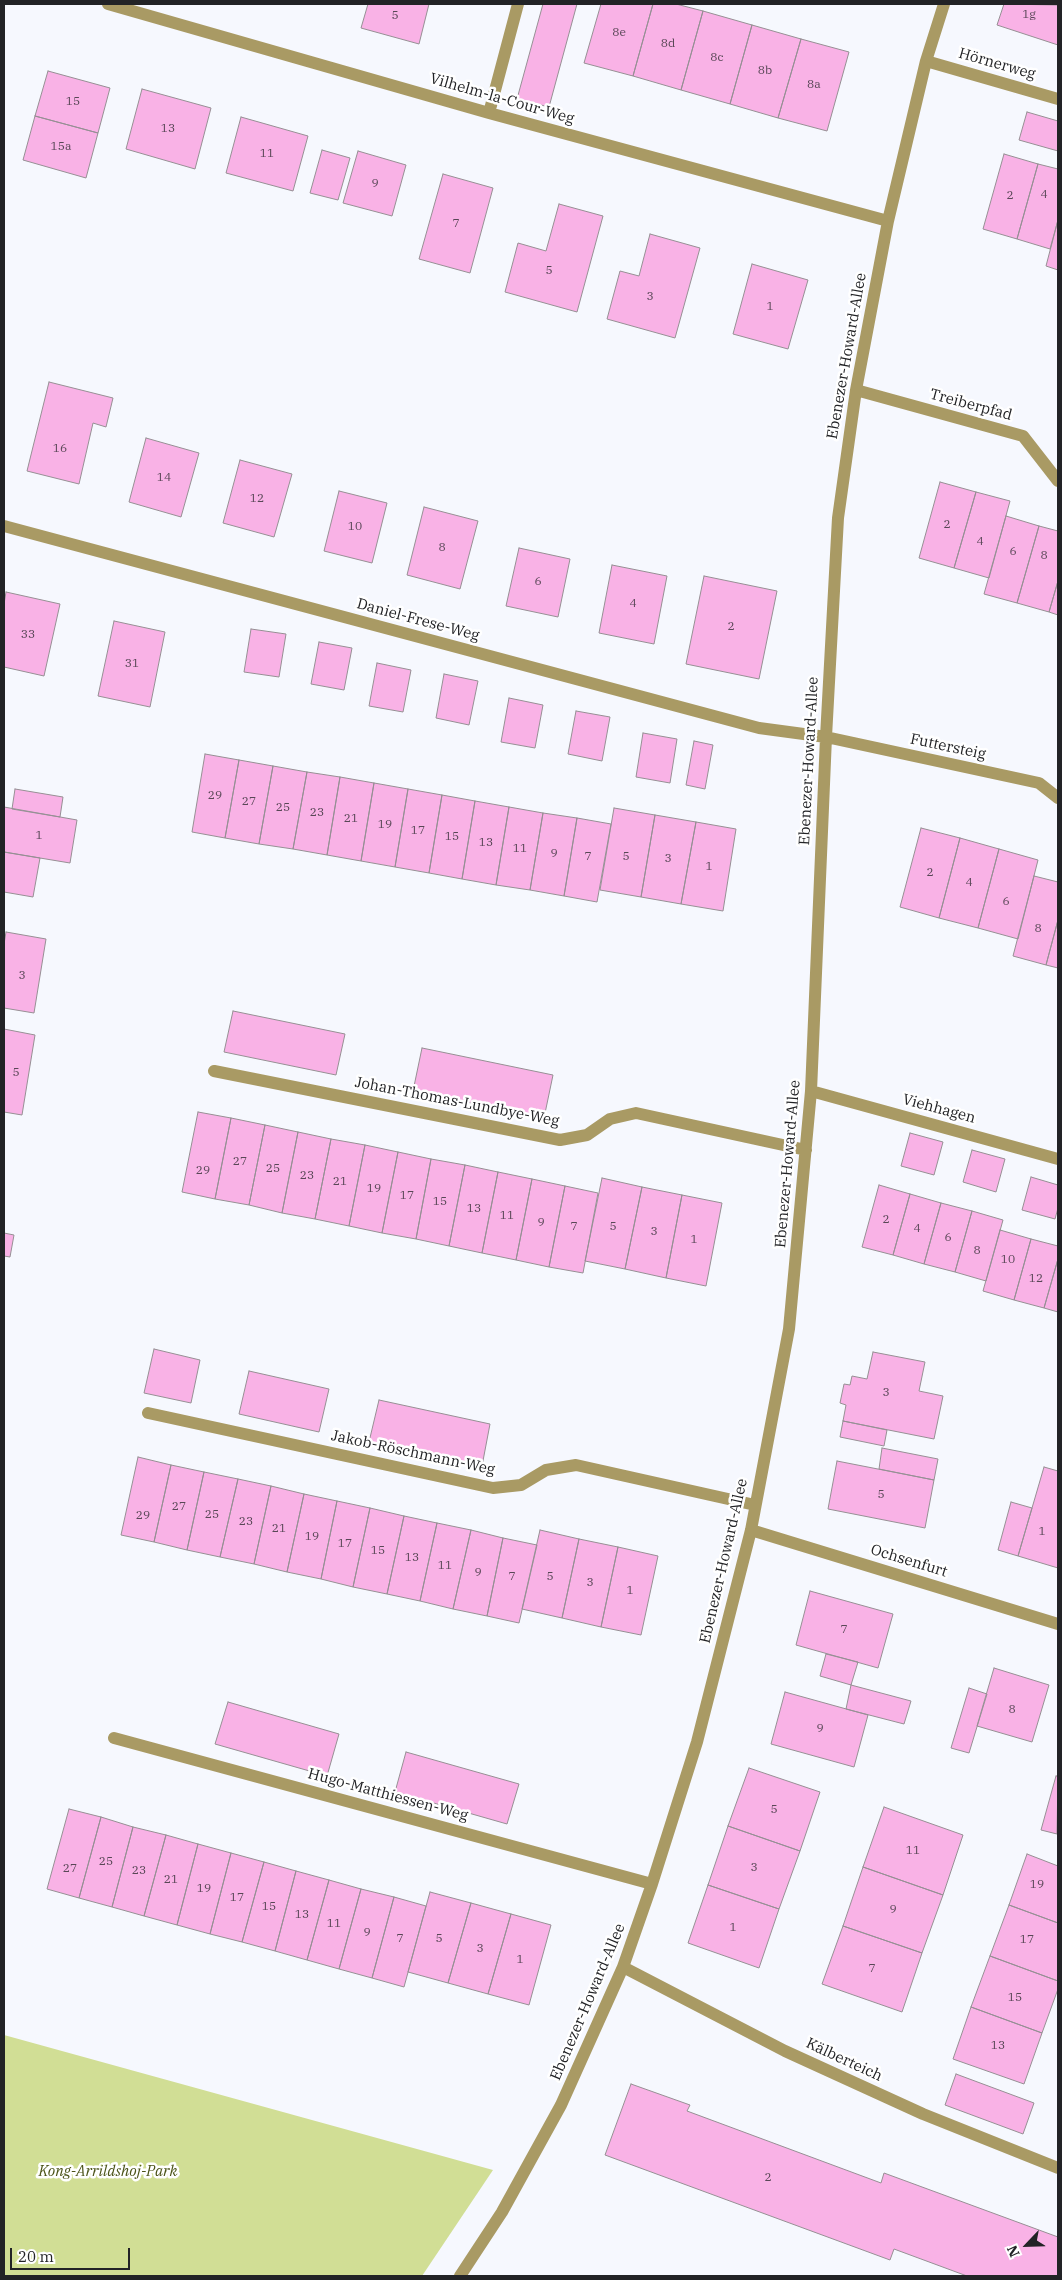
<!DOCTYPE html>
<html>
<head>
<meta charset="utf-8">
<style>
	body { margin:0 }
	#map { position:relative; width:1062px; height:2280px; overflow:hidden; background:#f6f8fe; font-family:"IBM Plex Serif",serif }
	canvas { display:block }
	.frame { position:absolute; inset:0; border:5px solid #222326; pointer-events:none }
	.north { position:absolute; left:1002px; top:2220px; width:50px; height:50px; -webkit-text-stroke:4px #fff; paint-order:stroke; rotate:246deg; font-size:14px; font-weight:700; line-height:20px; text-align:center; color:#222326 }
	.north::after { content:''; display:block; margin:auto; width:18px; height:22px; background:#222326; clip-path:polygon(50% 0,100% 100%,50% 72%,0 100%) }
	.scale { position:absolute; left:10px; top:2248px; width:120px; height:22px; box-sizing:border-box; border:2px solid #222326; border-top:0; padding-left:6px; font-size:15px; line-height:18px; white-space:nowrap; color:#222326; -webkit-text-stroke:4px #fff; paint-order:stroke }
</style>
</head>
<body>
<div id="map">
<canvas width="1062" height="2280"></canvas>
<div class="frame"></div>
<div class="north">N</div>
<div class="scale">20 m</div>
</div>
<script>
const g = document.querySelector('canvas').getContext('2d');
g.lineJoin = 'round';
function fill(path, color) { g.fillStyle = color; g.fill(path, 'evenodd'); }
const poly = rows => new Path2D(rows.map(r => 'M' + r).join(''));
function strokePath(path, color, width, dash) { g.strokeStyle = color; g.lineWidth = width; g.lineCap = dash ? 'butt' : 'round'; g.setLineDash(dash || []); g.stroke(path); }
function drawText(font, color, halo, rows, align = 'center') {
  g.font = font + ' "IBM Plex Serif",serif'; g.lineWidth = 5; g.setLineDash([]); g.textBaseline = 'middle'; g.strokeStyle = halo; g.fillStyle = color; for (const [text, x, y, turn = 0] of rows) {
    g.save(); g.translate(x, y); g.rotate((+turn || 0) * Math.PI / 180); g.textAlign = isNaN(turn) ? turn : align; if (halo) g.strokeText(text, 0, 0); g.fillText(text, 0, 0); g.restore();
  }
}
fill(poly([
	[4,2035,493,2170,422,2276,4,2276]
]), '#d1de95');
const building = poly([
	[368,4,429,4,419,44,361,28,368,4],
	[543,4,577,4,549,107,517,99,543,4],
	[601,4,653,4,633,76,584,63,601,4],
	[653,4,676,4,703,11,681,90,633,76,653,4],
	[1004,4,1058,5,1058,45,997,25,1004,4],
	[703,11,752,25,730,104,681,90,703,11],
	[752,25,801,39,778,118,730,104,752,25],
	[801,39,849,52,827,131,778,118,801,39],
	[48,71,110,88,98,133,35,116,48,71],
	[142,89,211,108,195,169,126,149,142,89],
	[1027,112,1058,121,1058,151,1019,140,1027,112],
	[35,116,98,133,86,178,23,160,35,116],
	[241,117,308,136,293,191,226,173,241,117],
	[322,150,350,158,338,200,310,193,322,150],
	[358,151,406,165,392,216,343,203,358,151],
	[1004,154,1038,164,1017,239,983,229,1004,154],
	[1038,164,1058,169,1058,220,1050,249,1017,239,1038,164],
	[443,174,493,188,470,273,419,259,443,174],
	[559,204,603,216,577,312,505,292,518,243,546,251,559,204],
	[1058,220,1058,270,1046,266,1058,220],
	[650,234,700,248,675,338,607,319,620,271,639,276,650,234],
	[752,264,808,280,788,349,733,334,752,264],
	[49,382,113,398,106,427,93,423,79,484,27,471,49,382],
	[146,438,199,453,181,517,129,502,146,438],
	[240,460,292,474,274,537,223,523,240,460],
	[940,482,976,492,954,568,919,558,940,482],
	[339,491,387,503,372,563,324,551,339,491],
	[976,492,1010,501,989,578,954,568,976,492],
	[424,507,478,521,460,589,407,575,424,507],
	[1006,516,1039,526,1017,603,984,594,1006,516],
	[1039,526,1058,531,1058,581,1049,612,1017,603,1039,526],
	[519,548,570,559,558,617,506,606,519,548],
	[612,565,667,576,654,644,599,633,612,565],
	[704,576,777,591,759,679,686,664,704,576],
	[1058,581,1058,615,1049,612,1058,581],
	[6,592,60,604,44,676,4,667,4,604,6,592],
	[114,621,165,632,150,707,98,696,114,621],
	[251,629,286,634,279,677,244,672,251,629],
	[319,642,352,648,344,690,311,684,319,642],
	[377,663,411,670,403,712,369,706,377,663],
	[444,674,478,681,469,725,436,718,444,674],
	[509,698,543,705,535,748,501,742,509,698],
	[576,711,610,717,602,761,568,754,576,711],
	[643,733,677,739,670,783,636,777,643,733],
	[694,741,713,745,705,789,686,785,694,741],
	[205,754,239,760,225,838,192,832,205,754],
	[239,760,273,766,259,844,225,838,239,760],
	[273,766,307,772,293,849,259,844,273,766],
	[307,772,340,777,327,855,293,849,307,772],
	[340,777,374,783,361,861,327,855,340,777],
	[374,783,408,789,395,867,361,861,374,783],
	[15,789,63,797,60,817,12,809,15,789],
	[408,789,442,795,429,873,395,867,408,789],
	[442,795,475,801,462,879,429,873,442,795],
	[475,801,509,807,496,885,462,879,475,801],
	[4,807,77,820,70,863,4,852,4,807],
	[509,807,543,813,530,890,496,885,509,807],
	[614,808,655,815,641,897,600,890,614,808],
	[543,813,577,818,564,896,530,890,543,813],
	[655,815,696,822,681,904,641,897,655,815],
	[577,818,611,824,597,902,564,896,577,818],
	[696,822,736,829,723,911,681,904,696,822],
	[921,828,960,838,939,918,900,907,921,828],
	[960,838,999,849,978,928,939,918,960,838],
	[999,849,1038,860,1018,939,978,928,999,849],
	[4,852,40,858,33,897,4,892,4,852],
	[1034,876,1058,882,1058,920,1046,965,1013,956,1034,876],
	[1058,920,1058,968,1046,965,1058,920],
	[6,932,46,939,34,1013,4,1008,4,944,6,932],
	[233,1011,345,1034,336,1075,224,1052,233,1011],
	[4,1029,35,1035,22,1115,4,1112,4,1029],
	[422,1048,553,1075,544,1118,413,1091,422,1048],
	[198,1112,231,1118,215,1199,182,1192,198,1112],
	[231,1118,265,1125,249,1205,215,1199,231,1118],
	[265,1125,298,1132,282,1213,249,1205,265,1125],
	[298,1132,331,1139,315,1219,282,1213,298,1132],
	[910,1133,943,1142,934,1175,901,1166,910,1133],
	[331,1139,365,1145,349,1226,315,1219,331,1139],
	[365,1145,398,1152,382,1233,349,1226,365,1145],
	[972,1150,1005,1159,996,1192,963,1182,972,1150],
	[398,1152,431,1159,416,1239,382,1233,398,1152],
	[431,1159,465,1165,449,1246,416,1239,431,1159],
	[465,1165,498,1172,482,1253,449,1246,465,1165],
	[498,1172,532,1179,516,1260,482,1253,498,1172],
	[1031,1177,1058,1185,1058,1208,1055,1219,1022,1210,1031,1177],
	[602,1178,642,1187,625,1269,585,1261,602,1178],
	[532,1179,565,1186,549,1267,516,1260,532,1179],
	[879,1185,910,1194,893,1255,862,1247,879,1185],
	[565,1186,598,1193,583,1273,549,1267,565,1186],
	[642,1187,682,1195,666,1278,625,1269,642,1187],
	[910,1194,941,1203,924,1264,893,1255,910,1194],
	[682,1195,722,1203,706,1286,666,1278,682,1195],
	[941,1203,972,1211,955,1272,924,1264,941,1203],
	[972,1211,1003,1220,986,1281,955,1272,972,1211],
	[1000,1230,1031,1239,1014,1300,983,1291,1000,1230],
	[4,1233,14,1235,10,1257,4,1256,4,1233],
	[1031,1239,1058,1246,1058,1259,1044,1308,1014,1300,1031,1239],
	[1058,1259,1058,1312,1044,1308,1058,1259],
	[154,1349,200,1360,191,1403,144,1393,154,1349],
	[873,1352,925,1362,919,1391,943,1396,934,1439,843,1421,846,1405,840,1403,844,1384,850,1385,852,1376,867,1379,873,1352],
	[249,1371,329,1389,319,1432,239,1414,249,1371],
	[379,1400,490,1424,482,1466,369,1442,379,1400],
	[843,1421,887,1430,884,1446,840,1437,843,1421],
	[882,1448,938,1459,934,1480,879,1469,882,1448],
	[138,1457,171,1465,154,1542,121,1535,138,1457],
	[837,1461,934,1480,925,1528,828,1509,837,1461],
	[171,1465,204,1472,187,1550,154,1542,171,1465],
	[1044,1467,1058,1471,1058,1568,1018,1556,1044,1467],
	[204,1472,238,1479,220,1557,187,1550,204,1472],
	[238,1479,271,1486,254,1564,220,1557,238,1479],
	[271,1486,304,1494,287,1572,254,1564,271,1486],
	[304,1494,337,1501,321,1579,287,1572,304,1494],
	[337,1501,370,1508,353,1587,321,1579,337,1501],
	[1011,1502,1032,1508,1018,1556,998,1550,1011,1502],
	[370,1508,404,1516,387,1594,353,1587,370,1508],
	[404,1516,437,1523,420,1601,387,1594,404,1516],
	[437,1523,471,1530,453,1609,420,1601,437,1523],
	[471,1530,503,1538,487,1616,453,1609,471,1530],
	[540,1530,579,1539,562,1618,522,1609,540,1530],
	[503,1538,537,1545,519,1623,487,1616,503,1538],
	[579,1539,618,1547,601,1627,562,1618,579,1539],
	[618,1547,658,1556,641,1635,601,1627,618,1547],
	[810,1591,893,1614,878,1668,796,1645,810,1591],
	[826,1654,858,1662,851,1685,820,1676,826,1654],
	[994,1668,1049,1685,1032,1742,977,1726,994,1668],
	[851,1685,911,1701,904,1724,846,1709,851,1685],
	[969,1688,987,1694,969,1753,951,1748,969,1688],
	[785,1692,868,1715,854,1767,771,1744,785,1692],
	[228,1702,339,1734,327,1776,215,1744,228,1702],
	[406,1752,519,1784,507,1824,395,1792,406,1752],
	[749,1768,820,1792,800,1851,728,1826,749,1768],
	[1056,1776,1058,1776,1057,1834,1041,1830,1056,1776],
	[884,1807,963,1835,943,1895,863,1867,884,1807],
	[69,1809,101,1817,79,1898,47,1889,69,1809],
	[101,1817,133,1827,112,1907,79,1898,101,1817],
	[728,1826,800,1851,779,1909,708,1885,728,1826],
	[133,1827,166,1835,144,1916,112,1907,133,1827],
	[166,1835,198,1844,177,1925,144,1916,166,1835],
	[198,1844,231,1853,210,1934,177,1925,198,1844],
	[231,1853,264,1862,242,1942,210,1934,231,1853],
	[1027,1854,1058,1866,1058,1923,1009,1905,1027,1854],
	[264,1862,296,1871,275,1951,242,1942,264,1862],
	[863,1867,943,1895,922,1953,843,1926,863,1867],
	[296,1871,329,1880,307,1960,275,1951,296,1871],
	[329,1880,361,1889,339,1969,307,1960,329,1880],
	[708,1885,779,1909,759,1968,688,1943,708,1885],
	[361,1889,394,1897,372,1978,339,1969,361,1889],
	[430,1892,471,1903,448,1983,408,1972,430,1892],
	[394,1897,426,1906,404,1987,372,1978,394,1897],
	[471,1903,511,1914,488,1994,448,1983,471,1903],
	[1009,1905,1058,1923,1058,1981,990,1956,1009,1905],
	[511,1914,551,1925,529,2005,488,1994,511,1914],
	[843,1926,922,1953,902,2012,822,1984,843,1926],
	[990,1956,1058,1981,1058,1989,1042,2033,971,2007,990,1956],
	[971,2007,1042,2033,1024,2084,953,2059,971,2007],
	[956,2074,1034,2103,1023,2134,945,2105,956,2074],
	[631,2084,690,2105,687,2111,881,2183,884,2173,1058,2237,1058,2276,967,2276,894,2249,890,2260,605,2155,631,2084]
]);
fill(building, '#f9b2e6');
strokePath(building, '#968f94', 1);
strokePath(poly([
	[108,4,489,113,888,221],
	[926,61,1058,99],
	[489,113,518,4],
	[856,390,1023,436,1058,481],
	[4,526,759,728,826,737,1039,783,1058,798],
	[214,1071,560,1140,587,1135,610,1119,636,1113,806,1150],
	[811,1091,1058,1159],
	[148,1413,493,1488,521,1485,546,1470,576,1465,755,1505],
	[751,1530,1058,1624],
	[114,1738,652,1884],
	[623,1967,785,2051,923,2114,1058,2168],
	[460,2276,502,2212,561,2105,623,1967,652,1884,697,1742,751,1530,789,1329,811,1091,826,737,838,518,856,390,888,221,926,61,944,4]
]), '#a99a64', 12);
drawText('12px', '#584756', null, [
	["1g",1029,15],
	["5",395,16],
	["8e",619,33],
	["8d",668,44],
	["8c",717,58],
	["8b",765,71],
	["8a",814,85],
	["15",73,102],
	["13",168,129],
	["15a",61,147],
	["11",267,154],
	["9",375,184],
	["4",1044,195],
	["2",1010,196],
	["7",456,224],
	["5",549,271],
	["3",650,297],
	["1",770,307],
	["16",60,449],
	["14",164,478],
	["12",257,499],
	["2",947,525],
	["10",355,527],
	["4",980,542],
	["8",442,548],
	["6",1013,552],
	["8",1044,556],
	["6",538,582],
	["4",633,604],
	["2",731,627],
	["33",28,635],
	["31",132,664],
	["29",215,796],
	["27",249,802],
	["25",283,808],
	["23",317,813],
	["21",351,819],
	["19",385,825],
	["17",418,831],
	["1",39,836],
	["15",452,837],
	["13",486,843],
	["11",520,849],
	["9",554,854],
	["7",588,857],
	["5",626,857],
	["3",668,859],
	["1",709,867],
	["2",930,873],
	["4",969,883],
	["6",1006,902],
	["8",1038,929],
	["3",22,976],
	["5",16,1073],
	["27",240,1162],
	["25",273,1169],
	["29",203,1171],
	["23",307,1176],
	["21",340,1182],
	["19",374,1189],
	["17",407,1196],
	["15",440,1202],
	["13",474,1209],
	["11",507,1216],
	["2",886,1220],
	["9",541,1223],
	["7",574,1227],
	["5",613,1227],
	["4",917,1229],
	["3",654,1232],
	["6",948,1238],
	["1",694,1240],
	["8",977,1251],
	["10",1008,1260],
	["12",1036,1279],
	["3",886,1393],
	["5",881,1495],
	["27",179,1507],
	["25",212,1515],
	["29",143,1516],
	["23",246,1522],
	["21",279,1529],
	["1",1042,1532],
	["19",312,1537],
	["17",345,1544],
	["15",378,1551],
	["13",412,1558],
	["11",445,1566],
	["9",478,1573],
	["7",512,1577],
	["5",550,1577],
	["3",590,1583],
	["1",630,1591],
	["7",844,1630],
	["8",1012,1710],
	["9",820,1729],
	["5",774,1810],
	["11",913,1851],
	["25",106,1862],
	["3",754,1868],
	["27",70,1869],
	["23",139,1871],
	["21",171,1880],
	["19",1037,1885],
	["19",204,1889],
	["17",237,1898],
	["15",269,1907],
	["9",893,1910],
	["13",302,1915],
	["11",334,1924],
	["1",733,1928],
	["9",367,1933],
	["7",400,1939],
	["5",439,1939],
	["17",1027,1940],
	["3",480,1949],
	["1",520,1960],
	["7",872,1969],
	["15",1015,1998],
	["13",998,2046],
	["2",768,2178]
]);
drawText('15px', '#222326', '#fff', [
	["Hörnerweg",997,64,16],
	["Vilhelm-la-Cour-Weg",502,99,16],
	["Ebenezer-Howard-Allee",847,356,-80],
	["Treiberpfad",971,405,15],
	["Daniel-Frese-Weg",418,620,15],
	["Futtersteig",948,747,12],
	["Ebenezer-Howard-Allee",809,761,-87],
	["Johan-Thomas-Lundbye-Weg",457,1102,11],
	["Viehhagen",939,1109,15],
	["Ebenezer-Howard-Allee",788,1164,-85],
	["Jakob-Röschmann-Weg",413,1453,12],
	["Ebenezer-Howard-Allee",724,1561,-77],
	["Ochsenfurt",909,1561,17],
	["Hugo-Matthiessen-Weg",388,1795,15],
	["Ebenezer-Howard-Allee",588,2002,-67],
	["Kälberteich",844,2060,25]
]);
drawText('italic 15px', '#4b5318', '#fff', [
	["Kong-Arrildshoj-Park",108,2172]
]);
</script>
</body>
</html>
